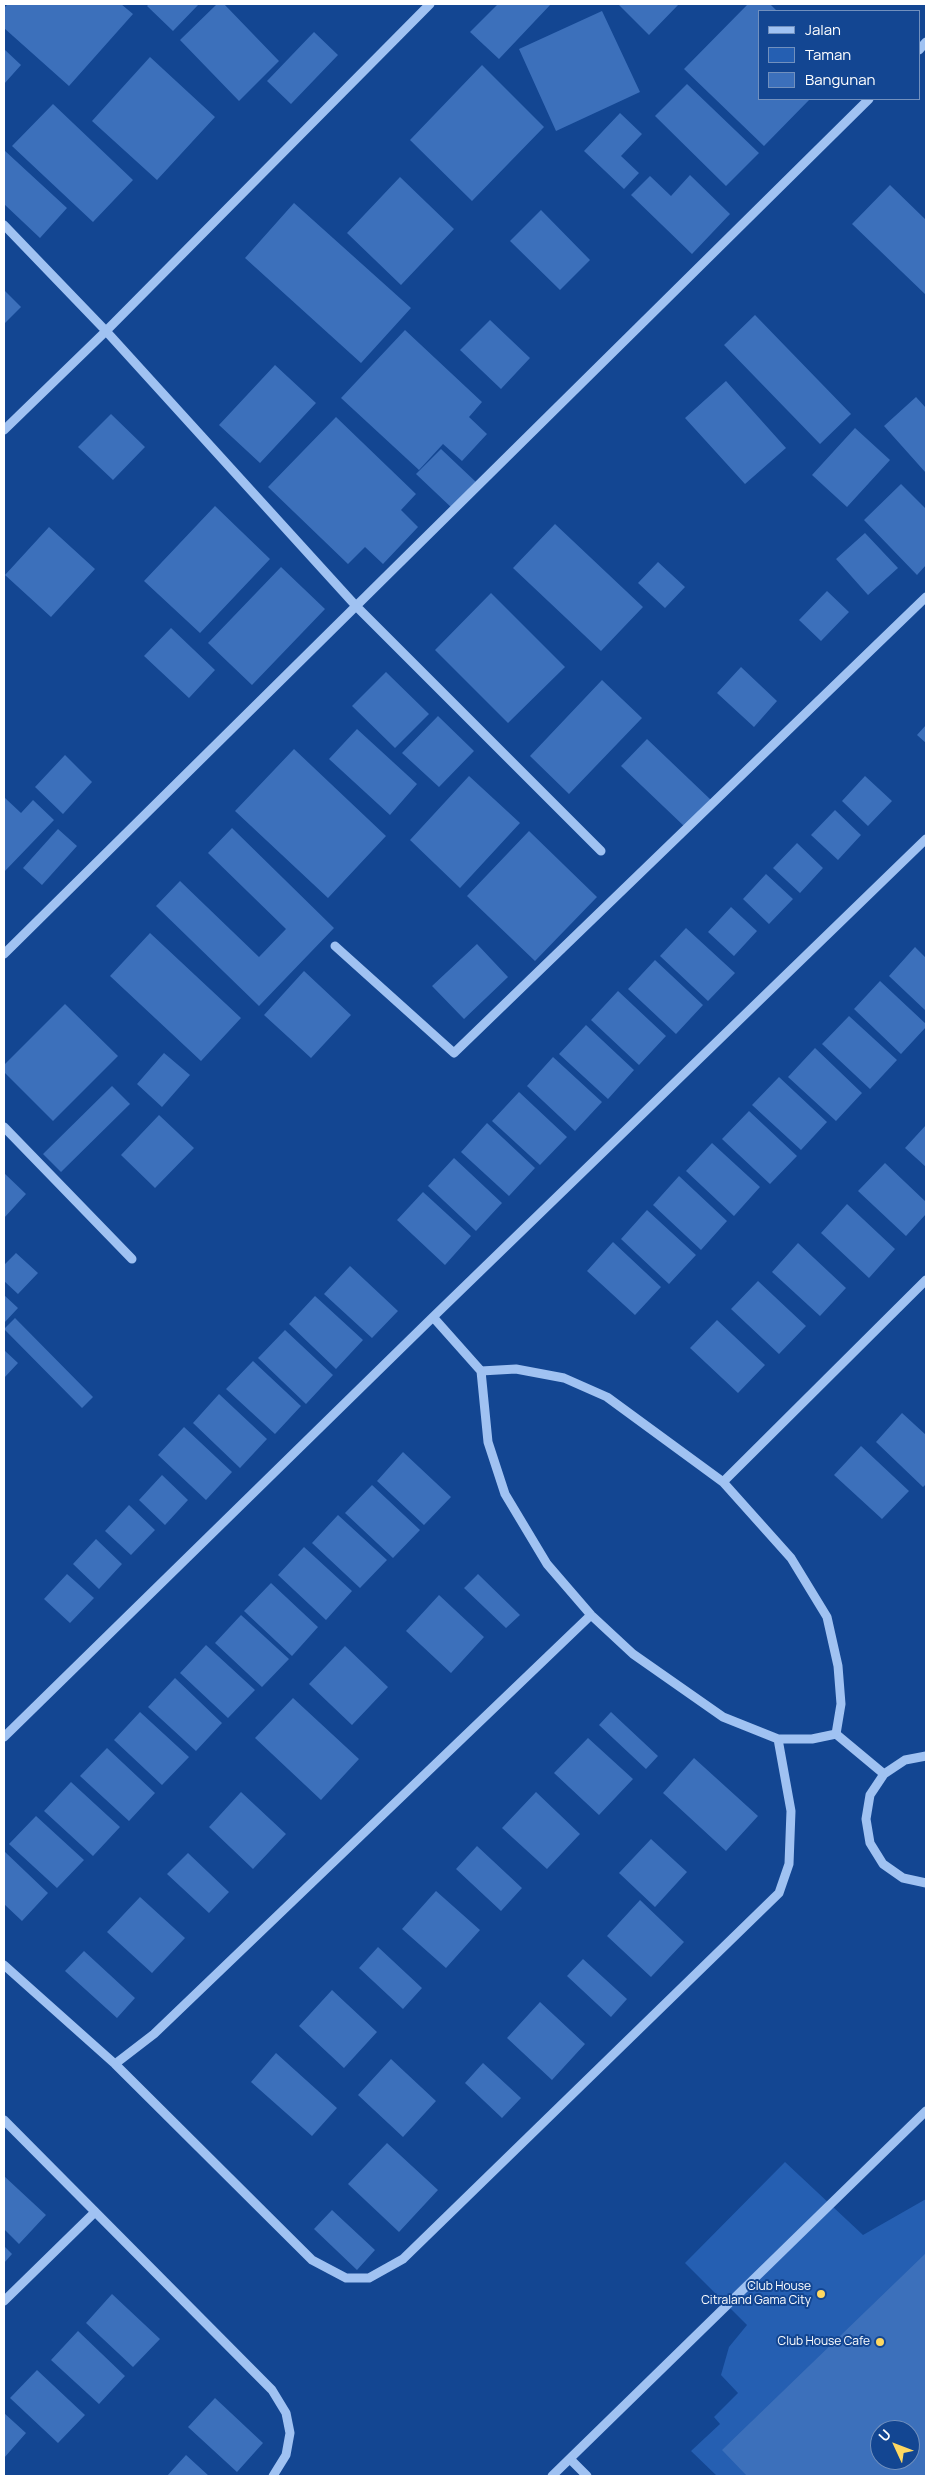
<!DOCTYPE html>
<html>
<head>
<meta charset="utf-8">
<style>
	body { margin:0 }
	#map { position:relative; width:930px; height:2480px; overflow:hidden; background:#134692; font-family:Manrope,sans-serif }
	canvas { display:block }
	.frame { position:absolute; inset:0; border:5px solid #fff; pointer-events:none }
	.legend { position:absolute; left:758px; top:10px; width:162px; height:90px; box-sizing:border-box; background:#134692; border:1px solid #7190be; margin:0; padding:6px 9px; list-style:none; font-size:15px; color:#fff }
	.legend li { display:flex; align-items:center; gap:10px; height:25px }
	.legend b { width:25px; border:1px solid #7190be }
	.north { position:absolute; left:870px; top:2420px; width:50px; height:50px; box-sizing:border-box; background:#134692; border:1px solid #7190be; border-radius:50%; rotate:313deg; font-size:14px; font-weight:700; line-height:20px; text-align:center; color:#fff }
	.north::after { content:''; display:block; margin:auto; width:18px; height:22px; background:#ffd861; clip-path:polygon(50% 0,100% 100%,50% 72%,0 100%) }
</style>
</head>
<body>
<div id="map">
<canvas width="930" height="2480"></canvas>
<div class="frame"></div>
<ul class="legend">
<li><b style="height:6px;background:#a0c2f2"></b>Jalan</li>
<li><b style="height:14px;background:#255fb2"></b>Taman</li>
<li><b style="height:14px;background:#3c70bb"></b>Bangunan</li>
</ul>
<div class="north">U</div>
</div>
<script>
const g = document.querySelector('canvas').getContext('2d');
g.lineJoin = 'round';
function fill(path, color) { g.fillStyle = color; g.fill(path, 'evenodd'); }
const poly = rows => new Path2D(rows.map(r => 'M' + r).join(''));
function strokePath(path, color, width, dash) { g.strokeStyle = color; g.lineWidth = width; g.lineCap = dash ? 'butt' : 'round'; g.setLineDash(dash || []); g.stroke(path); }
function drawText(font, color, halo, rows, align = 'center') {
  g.font = font + ' Manrope,sans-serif'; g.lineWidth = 4; g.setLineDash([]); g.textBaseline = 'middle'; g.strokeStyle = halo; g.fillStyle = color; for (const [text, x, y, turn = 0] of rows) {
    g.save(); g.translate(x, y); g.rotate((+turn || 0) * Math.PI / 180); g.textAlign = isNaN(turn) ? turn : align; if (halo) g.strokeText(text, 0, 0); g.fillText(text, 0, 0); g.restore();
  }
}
fill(poly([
	[785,2162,863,2235,926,2199,926,2476,717,2476,691,2451,720,2424,714,2417,738,2393,721,2375,729,2347,747,2325,685,2263],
	[880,2430,910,2430,910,2460,880,2460]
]), '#255fb2');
fill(poly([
	[8,4,121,4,133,14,69,86,4,28,4,8],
	[149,4,199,4,173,31,147,6],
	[217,4,224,4,279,61,239,101,180,40],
	[498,4,551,4,499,59,470,32],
	[618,4,679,4,649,35],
	[748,4,770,4,777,11,759,11,759,99,810,99,764,146,684,69],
	[602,11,640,92,556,131,519,49],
	[314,32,338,55,291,104,267,81],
	[4,49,21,65,4,84],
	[150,57,215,117,157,180,92,121],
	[482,65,544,127,472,201,410,140],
	[687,84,759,153,726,186,655,116],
	[53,104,133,180,93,222,12,146],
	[620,113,642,134,621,156,639,173,624,189,584,151],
	[4,150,67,208,40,238,4,204],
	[690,175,730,214,692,254,631,195,650,176,671,196],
	[400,177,454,229,401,285,347,233],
	[890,185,926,220,926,295,852,224],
	[294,203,411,308,361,363,245,258],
	[541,210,590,260,560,290,510,241],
	[4,290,21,307,4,324],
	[755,315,851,414,820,444,724,345],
	[490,320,530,358,501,389,460,350],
	[405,330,482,402,469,417,487,434,462,461,443,444,419,470,341,398],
	[275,365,316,403,260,463,219,425],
	[726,381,786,448,745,484,685,418],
	[916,397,926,408,926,473,884,426],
	[111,414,145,447,113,480,78,447],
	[336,417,416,494,401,510,418,527,383,564,365,547,348,564,268,487],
	[855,428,890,460,847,507,812,475],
	[441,449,477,483,453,509,416,474],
	[901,484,926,509,926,565,917,575,864,520],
	[215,506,270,559,200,633,144,581],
	[555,524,643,607,601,651,513,568],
	[49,527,95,569,51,617,5,575],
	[865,533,898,568,868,595,836,559],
	[658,562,685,587,665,608,638,583],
	[281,567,325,609,252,685,208,643],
	[827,591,849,612,821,641,799,620],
	[491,593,565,667,508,723,435,650],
	[171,628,215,670,189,698,144,656],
	[741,667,777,701,754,727,717,693],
	[386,672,429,714,395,748,352,706],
	[602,680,642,718,569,794,530,756],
	[438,716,474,751,439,787,402,753],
	[926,725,926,743,917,735],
	[357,729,417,784,390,815,329,759],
	[647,739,711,800,685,827,621,766],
	[294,749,386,836,328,898,235,811],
	[65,755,92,782,63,814,35,787],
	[469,776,520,823,460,888,410,840],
	[865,776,892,801,868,826,842,801],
	[4,797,21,813,33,800,54,820,4,872],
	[835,810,861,835,838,860,811,835],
	[232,828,334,928,259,1006,156,906,180,881,259,957,286,929,208,853],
	[58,829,77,846,42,885,23,868],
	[529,831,597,897,535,961,467,896],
	[797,843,823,868,800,893,773,868],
	[766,874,793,899,769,924,743,899],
	[731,907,757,931,734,956,708,932],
	[686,928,735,973,708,1001,660,956],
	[150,933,241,1018,201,1061,110,976],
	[477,944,508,977,464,1019,432,986],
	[915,947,926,958,926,1011,889,976],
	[655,960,703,1005,676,1034,628,989],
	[304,971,351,1015,311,1058,264,1015],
	[880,981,926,1024,926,1027,901,1054,854,1009],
	[618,991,666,1036,639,1065,591,1020],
	[65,1004,118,1056,53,1121,4,1072,4,1065],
	[849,1016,897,1060,870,1089,822,1044],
	[586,1025,634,1070,608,1099,559,1054],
	[815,1048,862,1093,836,1121,788,1077],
	[164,1053,190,1075,162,1107,137,1084],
	[553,1057,602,1102,575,1131,527,1086],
	[779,1077,827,1122,801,1150,752,1105],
	[112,1086,130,1104,61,1172,43,1154],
	[519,1092,567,1137,540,1165,492,1121],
	[749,1111,797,1156,770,1184,722,1139],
	[159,1115,194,1148,155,1188,121,1155],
	[487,1123,535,1168,509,1196,461,1152],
	[926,1125,926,1167,905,1148],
	[712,1143,760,1187,734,1216,686,1171],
	[454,1158,502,1203,476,1231,428,1186],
	[885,1163,926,1202,926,1214,906,1236,858,1191],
	[4,1173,26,1194,4,1218],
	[679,1176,727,1221,701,1250,653,1205],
	[423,1192,471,1236,445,1265,397,1220],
	[847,1204,895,1249,869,1278,821,1233],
	[647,1210,696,1255,669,1284,621,1239],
	[613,1242,661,1287,635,1315,587,1271],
	[798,1243,846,1288,820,1316,772,1272],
	[16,1253,38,1273,18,1294,4,1281,4,1265],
	[350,1266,398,1311,372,1338,324,1294],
	[758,1281,806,1326,779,1354,731,1309],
	[4,1295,18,1308,4,1323],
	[315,1296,363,1340,336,1369,289,1324],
	[15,1318,93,1397,82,1408,4,1329],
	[717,1320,765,1365,738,1393,690,1348],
	[285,1330,333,1375,306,1404,258,1358],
	[4,1350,18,1363,4,1378],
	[253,1361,301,1406,275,1434,226,1389],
	[219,1394,267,1439,240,1468,193,1423],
	[902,1413,926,1435,926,1484,923,1487,876,1442],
	[184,1427,232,1472,206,1500,158,1455],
	[861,1446,909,1491,882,1519,834,1475],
	[403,1452,451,1497,424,1525,377,1481],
	[162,1475,188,1500,165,1525,139,1500],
	[372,1485,420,1530,393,1558,345,1513],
	[129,1505,155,1530,131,1555,105,1531],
	[338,1515,387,1560,360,1588,312,1543],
	[96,1539,122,1564,99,1589,73,1564],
	[304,1547,352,1591,326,1620,278,1575],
	[67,1574,94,1598,70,1623,44,1599],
	[478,1574,520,1615,506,1628,464,1588],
	[271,1583,318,1627,292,1656,244,1611],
	[439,1595,484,1637,451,1673,406,1631],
	[241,1615,289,1659,262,1687,215,1643],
	[206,1645,255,1690,228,1718,180,1673],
	[345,1646,388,1687,352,1725,309,1684],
	[175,1678,222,1723,196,1751,148,1707],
	[293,1698,359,1759,321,1800,255,1738],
	[140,1712,189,1757,162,1785,114,1740],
	[611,1712,658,1756,646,1769,599,1725],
	[588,1738,633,1779,599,1815,554,1773],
	[107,1748,155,1793,129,1821,80,1776],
	[694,1758,758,1816,726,1851,663,1793],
	[71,1782,120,1827,93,1856,44,1811],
	[241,1792,286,1834,253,1869,209,1827],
	[536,1792,580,1834,547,1869,502,1828],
	[36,1816,84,1860,57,1888,9,1844],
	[651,1839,687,1872,655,1907,619,1873],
	[477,1846,522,1888,501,1911,456,1869],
	[4,1851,48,1893,22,1921,4,1904],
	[188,1853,229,1892,209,1913,167,1874],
	[436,1891,480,1930,446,1968,402,1929],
	[140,1897,185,1938,152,1973,107,1932],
	[640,1900,684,1942,651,1977,607,1936],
	[378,1947,422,1988,403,2009,359,1968],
	[84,1951,135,1998,117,2018,65,1971],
	[583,1959,627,1999,611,2017,567,1976],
	[332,1990,377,2032,344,2068,299,2026],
	[540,2002,585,2044,552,2080,507,2038],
	[276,2053,337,2108,312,2136,251,2082],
	[391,2059,436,2101,403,2137,358,2095],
	[483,2063,521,2098,502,2118,465,2083],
	[387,2143,438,2190,399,2232,348,2184],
	[4,2176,46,2215,19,2244,4,2229],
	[332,2210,375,2250,357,2270,314,2229],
	[4,2246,12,2254,4,2263],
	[926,2253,926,2474,924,2476,747,2476,722,2450],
	[880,2430,910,2430,910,2460,880,2460],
	[112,2294,160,2339,133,2367,86,2323],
	[78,2331,125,2376,99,2404,51,2360],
	[37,2370,85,2415,58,2443,10,2398],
	[215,2398,263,2443,237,2472,188,2427],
	[4,2413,26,2433,4,2458],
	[186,2455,209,2476,167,2476]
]), '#3c70bb');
strokePath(poly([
	[919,50,926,42],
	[4,225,106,331,356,606,601,851],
	[4,430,106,331,430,4],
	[335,946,454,1053,926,597],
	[4,954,869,99],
	[4,1127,132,1259],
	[433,1317,926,839],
	[481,1371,516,1369,564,1378,607,1397,723,1482,791,1558,827,1617,838,1666,841,1704,836,1734],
	[723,1482,926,1280],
	[836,1734,884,1774],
	[4,1737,433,1317,481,1371,488,1442,505,1494,547,1564,591,1615,633,1654,723,1717,778,1739,812,1739,836,1734],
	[926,1756,905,1760,884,1774,870,1795,866,1819,870,1843,883,1864,903,1878,926,1883],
	[4,1965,115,2064,312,2260,346,2278,369,2278,403,2259,779,1893,789,1864,791,1811,778,1739],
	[115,2064,154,2034,591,1615],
	[4,2120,272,2390,286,2413,290,2433,286,2455,273,2476],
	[4,2301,95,2212],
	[570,2459,587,2476],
	[552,2476,926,2111]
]), '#a0c2f2', 9);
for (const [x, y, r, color] of [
	[821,2294,5,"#ffd861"],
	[880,2342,5,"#ffd861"]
]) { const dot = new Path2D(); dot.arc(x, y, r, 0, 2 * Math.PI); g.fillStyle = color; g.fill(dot); strokePath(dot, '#134692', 2); }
drawText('12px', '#fff', '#134692', [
	["Club House",811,2287],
	["Citraland Gama City",811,2301],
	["Club House Cafe",870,2342]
], 'right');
</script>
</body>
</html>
